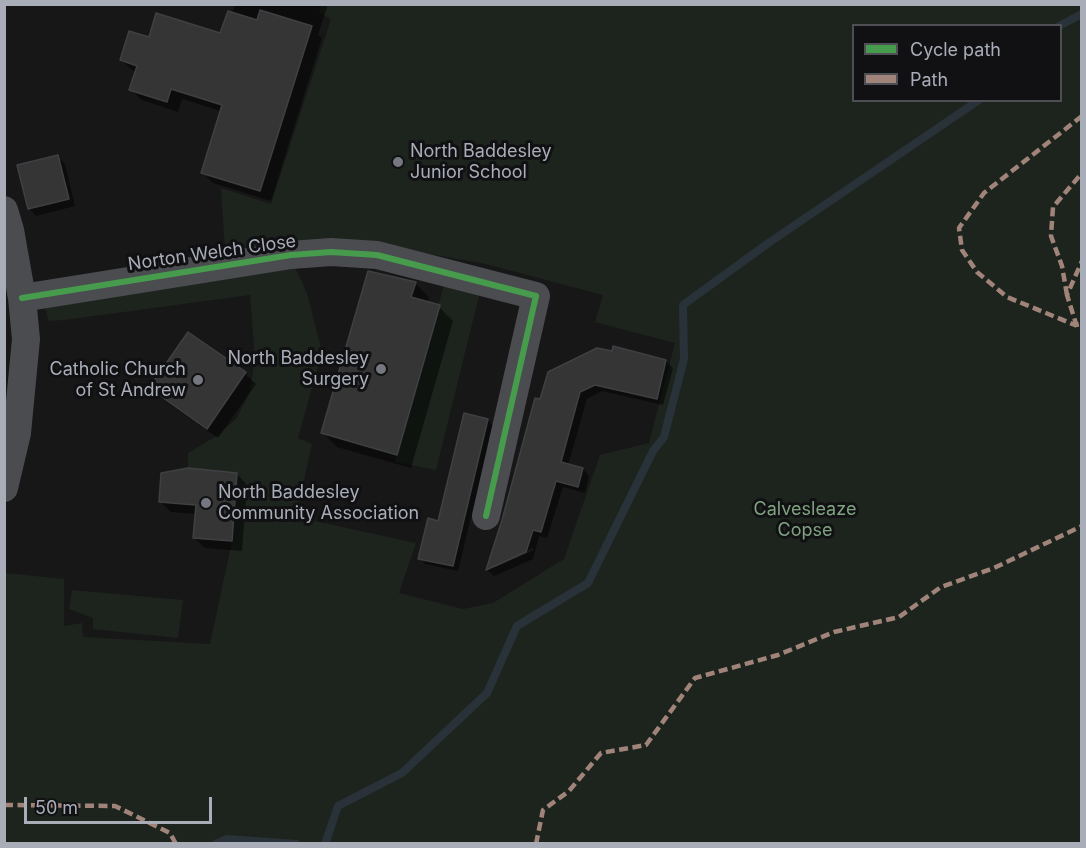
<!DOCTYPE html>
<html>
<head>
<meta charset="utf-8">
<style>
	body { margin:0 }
	#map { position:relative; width:1086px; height:848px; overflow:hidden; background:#171717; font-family:Inter,sans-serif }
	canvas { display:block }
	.frame { position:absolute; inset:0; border:6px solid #a8adb8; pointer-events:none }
	.legend { position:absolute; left:852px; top:24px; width:210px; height:78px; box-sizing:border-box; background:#111113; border:2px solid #4d4f55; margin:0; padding:8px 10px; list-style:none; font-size:18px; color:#a8adb8 }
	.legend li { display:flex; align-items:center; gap:12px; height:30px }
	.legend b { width:30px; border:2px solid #4d4f55 }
	.scale { position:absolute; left:24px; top:797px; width:188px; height:27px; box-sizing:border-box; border:3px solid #a8adb8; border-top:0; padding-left:8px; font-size:18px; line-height:21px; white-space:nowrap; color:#a8adb8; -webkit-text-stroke:4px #111113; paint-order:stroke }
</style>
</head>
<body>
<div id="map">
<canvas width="1086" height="848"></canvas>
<div class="frame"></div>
<ul class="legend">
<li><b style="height:8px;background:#469c4c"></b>Cycle path</li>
<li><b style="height:8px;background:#a18479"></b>Path</li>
</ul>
<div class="scale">50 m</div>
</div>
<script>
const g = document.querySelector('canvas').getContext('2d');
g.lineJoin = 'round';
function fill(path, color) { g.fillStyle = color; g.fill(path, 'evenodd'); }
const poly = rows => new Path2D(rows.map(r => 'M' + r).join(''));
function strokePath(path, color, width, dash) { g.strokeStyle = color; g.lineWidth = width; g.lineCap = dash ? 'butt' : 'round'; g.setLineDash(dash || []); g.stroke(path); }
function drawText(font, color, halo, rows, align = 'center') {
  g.font = font + ' Inter,sans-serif'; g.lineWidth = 6; g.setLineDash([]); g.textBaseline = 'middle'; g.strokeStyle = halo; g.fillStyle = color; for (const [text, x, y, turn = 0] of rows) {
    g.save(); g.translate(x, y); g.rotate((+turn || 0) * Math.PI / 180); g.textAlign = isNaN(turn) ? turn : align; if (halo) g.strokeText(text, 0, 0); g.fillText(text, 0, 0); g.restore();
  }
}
fill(poly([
	[321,5,1081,5,1081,843,5,844,5,573,64,579,64,626,82,623,83,637,210,644,232,541,237,473,188,468,188,453,218,435,237,418,250,391,255,359,250,295,64,320,49,321,45,308,294,265,307,293,322,352,298,438,312,444,296,517,416,543,399,593,463,609,493,603,564,559,600,455,649,443,675,343,595,322,603,295,486,264,345,239,225,250,221,188,271,204,331,19,319,13],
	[854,26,1060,26,1060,100,854,100],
	[444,285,480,292,436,470,395,462],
	[72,590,183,600,178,638,93,629,93,618,69,609]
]), '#1d241e');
fill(poly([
	[236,4,328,4,318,35,322,38,271,201,213,183,202,172,221,111,182,99,178,112,142,100,131,90,137,72,132,70,121,60,150,39,221,35],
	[58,157,65,164,75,206,36,216,29,208],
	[415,283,429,297,427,303,439,307,453,321,411,468,337,447,323,433],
	[189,334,245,374,256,384,218,438,162,399,151,388],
	[666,361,673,368,663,405,602,391,587,399,568,465,583,469,589,476,585,493,563,487,547,538,539,536,533,559,494,576,487,570,541,401],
	[533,548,534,550,496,567,496,564],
	[488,420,493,426,458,571,425,564,420,558,439,523],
	[237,474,247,485,242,551,205,548,194,538,196,514,171,512,160,501]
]), '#0007');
strokePath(poly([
	[1059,26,1082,14],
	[216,844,227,839,296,844],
	[325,844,338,806,402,773,487,693,517,626,588,583,653,451,664,437,684,359,683,305,767,244,979,100]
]), '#2a3239', 8);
const building = poly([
	[260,10,312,26,260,191,201,173,222,105,171,89,167,102,129,90,137,66,120,60,129,31,149,37,156,13,220,33,228,11,257,20,260,10],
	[58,155,69,199,28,209,17,165,58,155],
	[368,271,416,282,411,297,440,305,397,455,321,433,368,271],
	[188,332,246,372,207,429,149,388,188,332],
	[613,346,666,360,657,399,595,385,580,392,561,462,583,468,578,487,556,481,541,532,533,530,526,552,486,570,502,520,535,398,540,399,548,372,597,348,612,351,613,346],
	[464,413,488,419,453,566,418,559,428,518,438,521,464,413],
	[188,468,237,473,232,541,193,538,196,505,159,502,161,473,188,468]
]);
fill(building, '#353536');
strokePath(building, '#3f4043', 1.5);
strokePath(poly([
	[4,210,10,230,22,298,26,339,17,433,4,488],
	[22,298,291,255,331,252,377,255,536,296,486,516]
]), '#4b4c50', 28);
strokePath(poly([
	[1082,116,984,193,959,228,962,250,977,272,1007,297,1075,325,1082,324],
	[1067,295,1062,266,1051,236,1053,207,1082,173],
	[1077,327,1067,295,1082,261],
	[4,805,115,806,170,833,176,844],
	[536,844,543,810,569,791,601,753,646,745,695,678,778,655,834,632,899,617,941,587,994,568,1082,526]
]), '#a18479', 4.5, [9, 4.5]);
strokePath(poly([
	[22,298,291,255,331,252,377,255,536,296,486,516]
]), '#469c4c', 6);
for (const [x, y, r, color] of [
	[398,162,6,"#757880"],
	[381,369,6,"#757880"],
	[198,380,6,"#757880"],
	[206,503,6,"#757880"]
]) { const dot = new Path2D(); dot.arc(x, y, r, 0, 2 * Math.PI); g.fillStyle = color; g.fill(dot); strokePath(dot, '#111113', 2); }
drawText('18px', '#a8adb8', '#111113', [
	["North Baddesley",410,152],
	["Junior School",410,173],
	["North Baddesley",369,359,"right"],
	["Surgery",369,380,"right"],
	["Catholic Church",186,370,"right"],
	["of St Andrew",186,391,"right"],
	["North Baddesley",218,493],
	["Community Association",218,514]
], 'left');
drawText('18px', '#a8adb8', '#111113', [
	["Norton Welch Close",212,253,-8]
]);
drawText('18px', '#7fa381', '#111113', [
	["Calvesleaze",805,510],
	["Copse",805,531]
]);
</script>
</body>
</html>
